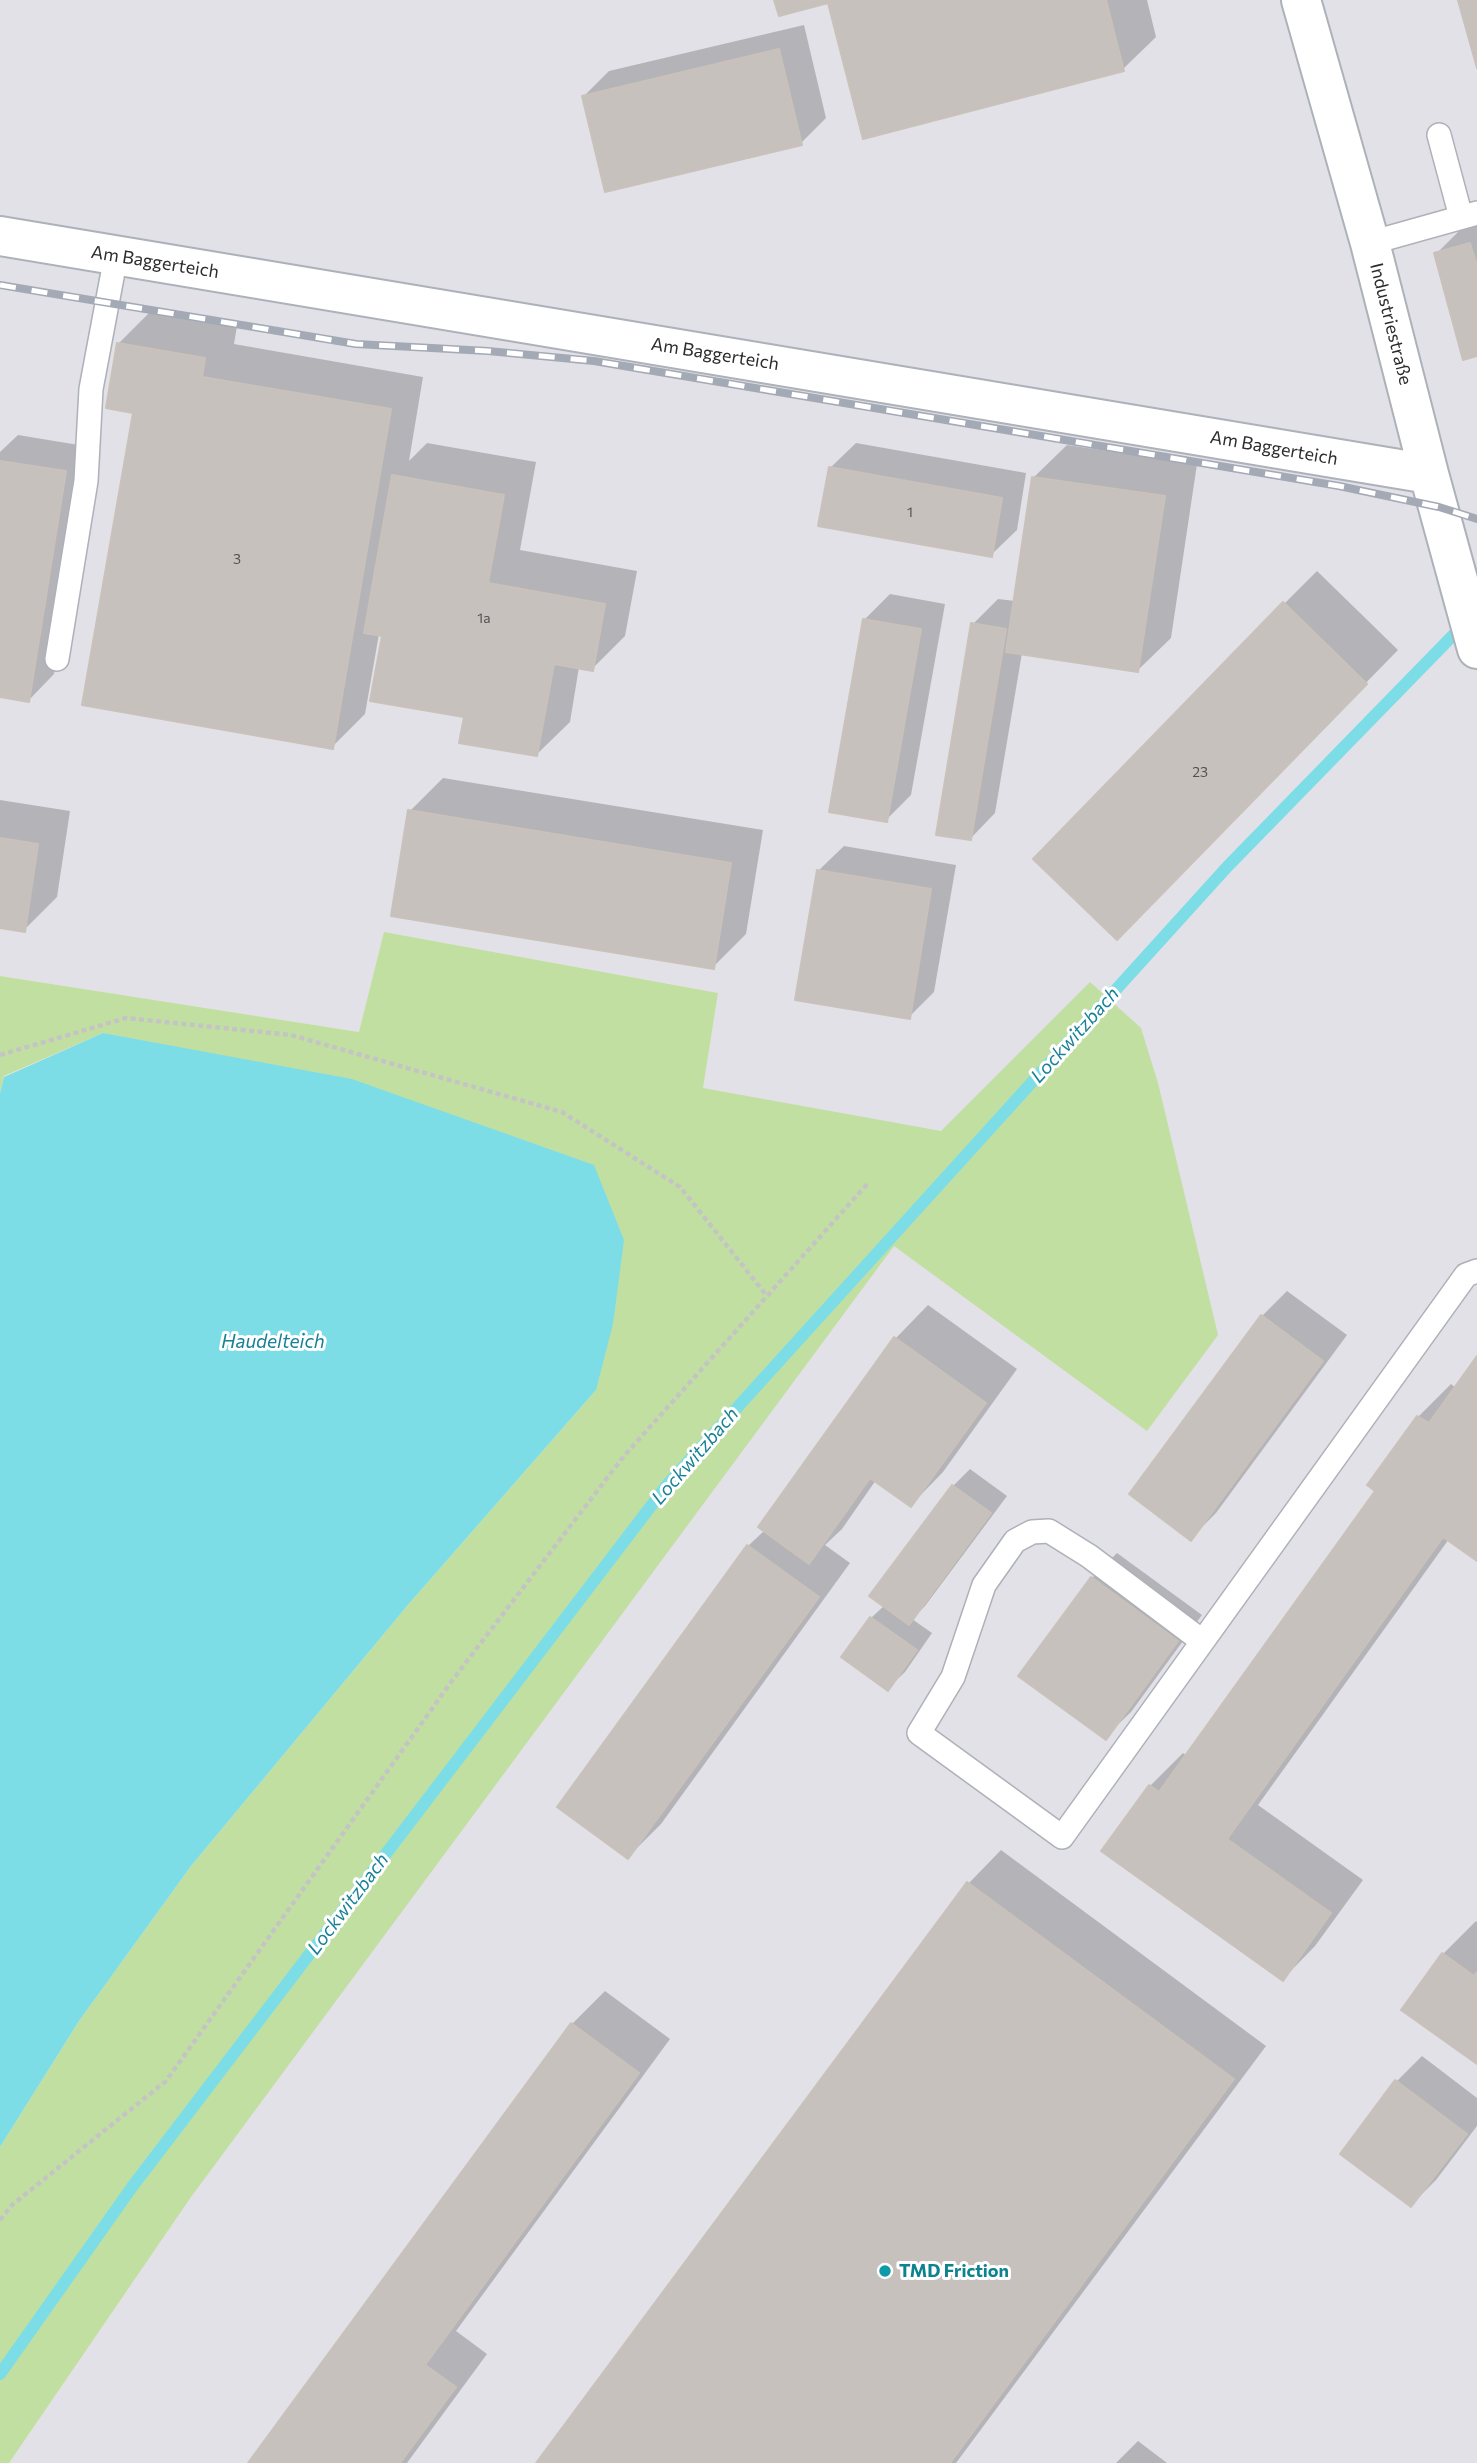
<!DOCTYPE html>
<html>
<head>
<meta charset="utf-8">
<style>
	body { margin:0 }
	canvas { display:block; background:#ede6e1 }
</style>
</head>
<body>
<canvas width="1477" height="2463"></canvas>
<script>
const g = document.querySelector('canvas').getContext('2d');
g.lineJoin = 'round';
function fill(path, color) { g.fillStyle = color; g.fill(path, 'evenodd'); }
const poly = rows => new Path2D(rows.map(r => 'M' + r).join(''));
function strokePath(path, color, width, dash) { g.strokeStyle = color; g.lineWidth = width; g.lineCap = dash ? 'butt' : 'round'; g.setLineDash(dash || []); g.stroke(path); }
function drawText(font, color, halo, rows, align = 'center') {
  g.font = font + ' Commissioner,sans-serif'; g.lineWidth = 6; g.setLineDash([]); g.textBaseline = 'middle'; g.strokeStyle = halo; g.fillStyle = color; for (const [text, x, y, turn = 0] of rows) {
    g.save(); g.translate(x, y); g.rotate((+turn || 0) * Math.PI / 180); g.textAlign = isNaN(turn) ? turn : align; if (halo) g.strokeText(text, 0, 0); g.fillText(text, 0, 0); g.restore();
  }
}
fill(poly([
	[0,0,1477,0,1477,2463,9,2463,191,2197,941,1132,703,1088,718,993,384,932,360,1032,0,976]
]), '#e1e1e7');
fill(poly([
	[384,932,718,993,703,1088,941,1131,1090,982,1141,1028,1158,1083,1218,1335,1147,1431,894,1246,191,2197,9,2463,0,2463,0,2147,79,2021,191,1866,407,1606,596,1390,226,1058,103,1033,4,1076,0,1093,0,976,359,1032]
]), '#c2dfa2');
fill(poly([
	[103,1033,352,1079,594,1165,624,1240,613,1324,596,1390,407,1606,191,1866,79,2021,0,2147,0,1093,4,1077]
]), '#7ddde7');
fill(poly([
	[776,0,1147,0,1156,37,1123,69,829,1],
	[804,25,826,118,801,143,584,96,609,71],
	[1477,218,1477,354,1436,254,1469,221],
	[151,311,237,326,234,344,423,377,409,461,427,443,536,462,520,550,637,571,625,636,592,669,579,667,570,722,537,754,466,716,384,635,379,634,365,714,332,747,135,411,118,344],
	[18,435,91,447,54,674,29,700,0,695,0,452],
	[856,443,1026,473,1017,530,991,555,830,468],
	[1067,445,1197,464,1171,638,1138,670,1022,653,995,813,970,839,973,624,998,599,1015,601,1034,477],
	[1317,571,1398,650,1149,905,1284,604],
	[890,594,945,604,911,795,886,820,864,620],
	[443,778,763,830,746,934,713,967,410,811],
	[0,800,70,811,57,897,24,930,0,926],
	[844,846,956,865,934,992,909,1017,818,871],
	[1287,1291,1347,1335,1216,1513,1191,1538,1131,1494,1262,1316],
	[928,1305,1017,1369,943,1472,911,1505,876,1480,842,1529,825,1545,850,1563,661,1824,628,1857,748,1546,765,1530,760,1527,896,1338],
	[1477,1359,1477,1559,1449,1539,1258,1805,1363,1880,1315,1946,1283,1979,1150,1786,1183,1753,1187,1756,1378,1491,1369,1485,1418,1417,1451,1384,1456,1388],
	[970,1469,1007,1496,925,1606,912,1619,932,1633,905,1672,888,1688,871,1618,885,1605,953,1486],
	[1117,1553,1202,1615,1131,1712,1105,1737,1021,1676,1092,1578],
	[1001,1850,1266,2046,956,2463,538,2463,969,1883],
	[1476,1921,1477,1922,1477,2062,1403,2010,1443,1954],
	[605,1991,670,2039,456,2331,487,2354,407,2463,250,2463,572,2024],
	[1422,2056,1477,2098,1477,2126,1436,2180,1411,2205,1342,2153,1397,2081],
	[1138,2441,1167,2463,1116,2463]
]), '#0003');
strokePath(poly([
	[0,2374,132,2187,667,1485,1227,867,1465,623]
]), '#7ddde7', 12);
const building = poly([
	[774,0,1106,0,1124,71,863,139,828,3,779,16,774,0],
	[1458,0,1477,0,1477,68,1458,0],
	[779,49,802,145,605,192,582,96,779,49],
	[1470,243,1477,266,1477,356,1463,360,1434,253,1470,243],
	[117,343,205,358,202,377,391,409,333,749,82,705,133,413,106,408,117,343],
	[0,461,66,471,29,702,0,697,0,461],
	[829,467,1002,498,992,557,818,526,829,467],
	[392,475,504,495,488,583,605,604,593,671,554,664,537,756,459,743,464,717,370,701,382,636,364,633,392,475],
	[1032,477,1165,496,1138,672,1006,652,1032,477],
	[1283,602,1367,684,1117,940,1033,859,1283,602],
	[863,619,921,629,887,822,829,812,863,619],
	[971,623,1006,629,971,840,936,835,971,623],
	[408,810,731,863,714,969,391,916,408,810],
	[0,838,38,844,25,932,0,928,0,838],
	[817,870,931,889,910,1019,795,1000,817,870],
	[1261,1315,1323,1361,1191,1541,1129,1494,1261,1315],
	[894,1337,986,1403,911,1507,870,1478,809,1564,758,1527,894,1337],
	[1477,1356,1477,1561,1443,1537,1227,1839,1331,1913,1283,1981,1101,1851,1149,1785,1159,1792,1375,1491,1367,1485,1417,1416,1429,1423,1477,1356],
	[952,1485,991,1513,909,1625,869,1596,952,1485],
	[747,1545,819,1597,628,1859,557,1807,747,1545],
	[1091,1577,1178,1641,1106,1740,1018,1676,1091,1577],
	[870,1617,917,1650,888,1691,841,1657,870,1617],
	[967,1882,1234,2079,950,2463,536,2463,967,1882],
	[1442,1953,1474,1976,1477,1972,1477,2064,1401,2010,1442,1953],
	[571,2023,639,2073,425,2365,456,2387,400,2463,248,2463,571,2023],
	[1395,2080,1467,2134,1411,2207,1340,2154,1395,2080]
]);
fill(building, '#c6c1bc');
strokePath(building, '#c9c1ba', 2);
const service = poly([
	[1439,135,1461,217],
	[1370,243,1477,213],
	[57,659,86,481,91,389,116,256],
	[1202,1641,1089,1556,1049,1531,1032,1532,1015,1541,984,1585,953,1677,919,1733,1062,1837,1466,1275,1477,1271]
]);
const minor = poly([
	[1301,0,1370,243,1429,474,1477,649],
	[0,236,1429,474]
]);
strokePath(service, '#adb1b8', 26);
strokePath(minor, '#adb1b8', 42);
strokePath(poly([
	[0,1055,126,1018,291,1035,562,1112,680,1187,767,1296],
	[0,2220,12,2205,166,2081,454,1678,624,1456,869,1182]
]), '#c4c4c4', 4.5, [5, 3.5]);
strokePath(service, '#fff', 23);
strokePath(minor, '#fff', 38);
const rail = poly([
	[0,285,356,344,488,351,594,361,1339,486,1439,507,1477,519]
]);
strokePath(rail, '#a4a9b6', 8);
strokePath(rail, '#fff', 5, [16]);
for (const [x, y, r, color] of [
	[885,2271,7,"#0f9aa8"]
]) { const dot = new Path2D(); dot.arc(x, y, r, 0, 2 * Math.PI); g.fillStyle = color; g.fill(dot); strokePath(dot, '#fff', 2.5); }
drawText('14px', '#535251', null, [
	["1",910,512],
	["3",237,559],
	["1a",484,618],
	["23",1200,772]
]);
drawText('18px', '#2d2d2d', '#fff', [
	["Am Baggerteich",155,262,9],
	["Industriestraße",1391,324,76],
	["Am Baggerteich",715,354,9],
	["Am Baggerteich",1274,448,10]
]);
drawText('bold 18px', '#0d838f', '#fff', [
	["TMD Friction",899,2271]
], 'left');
drawText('italic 19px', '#188197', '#fff', [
	["Lockwitzbach",1075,1035,-48],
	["Haudelteich",273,1342],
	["Lockwitzbach",695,1456,-49],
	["Lockwitzbach",348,1904,-53]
]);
</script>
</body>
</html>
